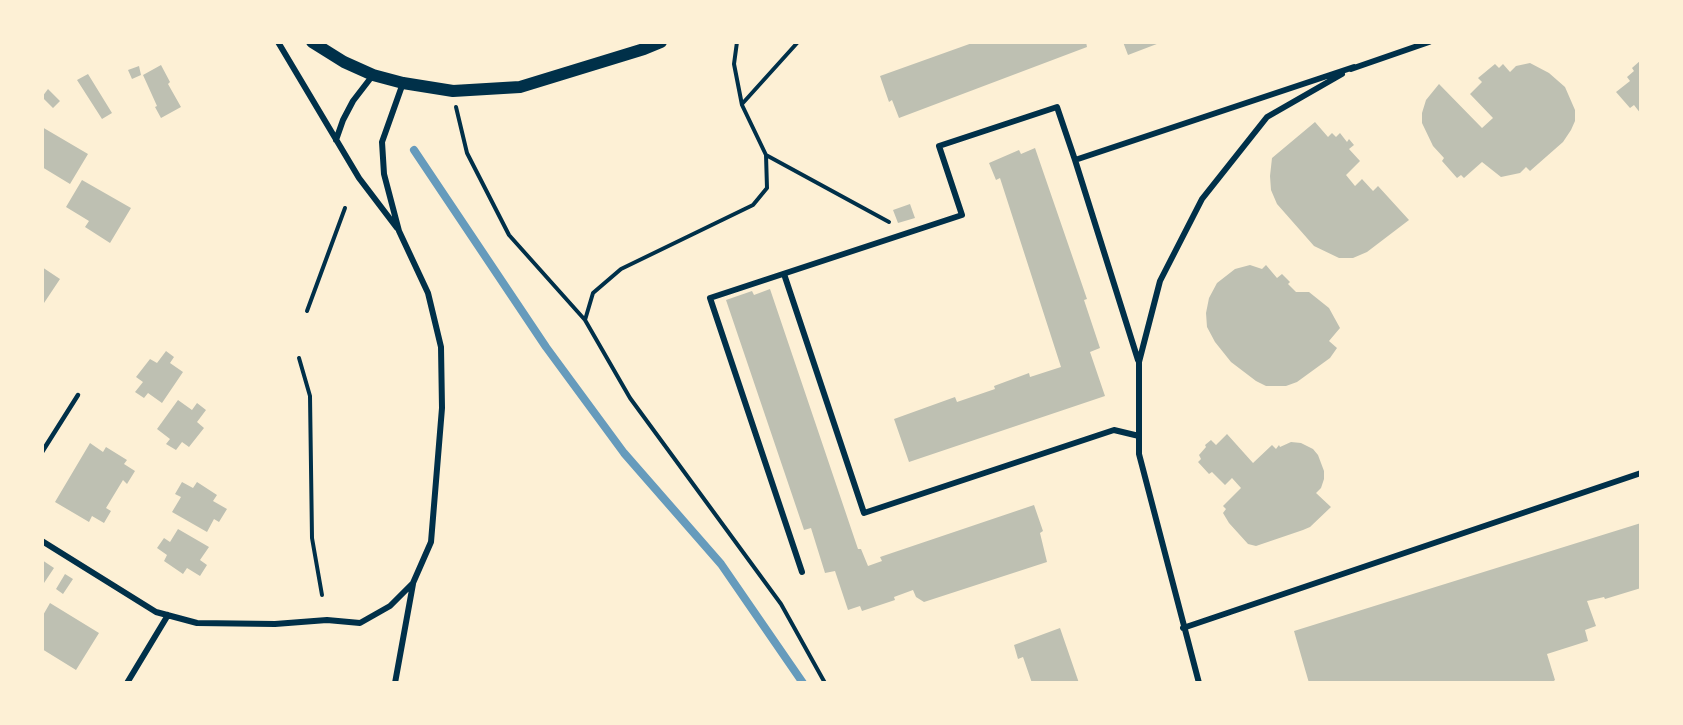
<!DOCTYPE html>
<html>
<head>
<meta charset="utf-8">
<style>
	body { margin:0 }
	#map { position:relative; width:1683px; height:725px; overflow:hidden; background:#fdf0d5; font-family:"Space Grotesk",sans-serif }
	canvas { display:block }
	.frame { position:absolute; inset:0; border:44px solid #fdf0d5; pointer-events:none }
</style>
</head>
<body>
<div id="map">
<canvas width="1683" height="725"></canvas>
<div class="frame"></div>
</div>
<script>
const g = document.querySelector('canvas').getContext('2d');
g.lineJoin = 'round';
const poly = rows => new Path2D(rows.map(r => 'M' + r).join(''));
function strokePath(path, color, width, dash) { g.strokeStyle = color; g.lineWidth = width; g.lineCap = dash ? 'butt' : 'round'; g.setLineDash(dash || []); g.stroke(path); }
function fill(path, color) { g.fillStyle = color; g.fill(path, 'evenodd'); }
strokePath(poly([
	[414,150,546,347,624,453,721,564,803,683]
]), '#669bbc', 8);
fill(poly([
	[975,42,1086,42,1087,47,899,118,892,100,889,102,880,76],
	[1123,42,1162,42,1128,55],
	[1641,60,1641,114,1634,105,1630,108,1616,92,1630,81,1627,77,1634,71,1632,68],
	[1530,63,1549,73,1565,87,1575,110,1575,121,1571,130,1563,142,1530,171,1526,167,1520,173,1501,177,1482,162,1464,178,1461,175,1457,178,1442,161,1444,158,1433,146,1422,123,1422,113,1426,100,1439,84,1482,128,1493,118,1470,94,1482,82,1478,78,1495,64,1499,68,1503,64,1510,72,1516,66],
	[161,65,170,82,168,84,181,107,161,118,155,107,157,106,143,75],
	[139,66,141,75,132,79,128,70],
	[88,74,112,113,102,119,77,80],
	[48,89,60,101,53,108,42,97],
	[1315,122,1328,137,1332,133,1336,137,1340,133,1347,142,1349,139,1354,145,1349,149,1360,161,1346,175,1355,186,1362,179,1373,191,1378,186,1409,220,1367,252,1353,258,1339,258,1314,246,1277,204,1271,190,1270,176,1272,158],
	[42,127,88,154,70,184,42,167],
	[1035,148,1087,299,1084,300,1100,348,1090,352,1105,396,909,462,894,419,955,397,957,402,995,389,994,386,1029,373,1030,377,1061,367,1000,178,996,180,989,163,1019,150,1021,154],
	[82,180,131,208,110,243,85,227,89,221,66,207],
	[910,204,915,218,898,223,893,210],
	[1250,265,1262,269,1266,265,1277,278,1282,274,1290,282,1288,284,1296,292,1309,292,1329,308,1340,328,1329,341,1337,348,1330,358,1297,382,1286,386,1266,386,1256,381,1231,362,1215,342,1207,327,1206,313,1209,298,1217,283,1235,269],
	[42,267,60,279,42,306],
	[770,289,858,549,861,549,868,566,882,561,880,557,1034,505,1043,531,1040,533,1047,562,924,602,916,597,913,590,894,597,895,600,862,611,860,606,848,610,835,571,825,573,811,528,804,530,726,300,752,291,754,295],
	[166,351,174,357,170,363,183,372,162,403,148,393,144,398,135,392,143,382,136,377,150,359,157,363],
	[178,400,192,410,197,403,206,410,197,422,204,428,189,447,182,442,176,450,166,444,170,439,157,429],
	[1227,434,1253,463,1272,445,1276,449,1279,445,1280,447,1291,442,1301,443,1313,449,1318,455,1324,471,1324,479,1321,488,1316,493,1331,507,1310,527,1303,530,1256,546,1248,544,1229,523,1223,513,1226,509,1223,506,1241,488,1232,478,1225,485,1212,472,1209,474,1198,462,1201,459,1199,455,1206,447,1205,445,1211,440,1216,445],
	[90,443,103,452,106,447,127,460,124,464,135,471,127,484,123,480,106,508,111,511,104,523,92,516,89,522,55,502],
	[182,482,193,488,197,482,217,495,213,501,227,509,219,522,214,519,207,532,172,512,181,497,175,494],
	[1641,523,1641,588,1605,599,1604,597,1587,601,1596,626,1585,630,1588,641,1547,654,1555,680,1551,683,1309,683,1294,631],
	[178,529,209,547,200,560,207,565,200,576,187,568,183,574,164,561,167,555,157,548,164,538,170,542],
	[42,560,54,568,44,583,42,582],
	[65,574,73,579,63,594,56,589],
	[50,603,99,633,76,670,42,649,42,617],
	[1060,628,1079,683,1032,683,1023,657,1018,659,1014,645]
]), '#bec0b2');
strokePath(poly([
	[742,104,798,42],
	[456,107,467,153,509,235,585,320,630,398,781,604,825,683],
	[766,155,889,222],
	[307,311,345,208],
	[585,320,593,293,621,269,753,205,767,188,766,155,742,105,734,64,737,42],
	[299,358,310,396,312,538,322,595]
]), '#003049', 4);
strokePath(poly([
	[42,452,78,395]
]), '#003049', 4.5);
strokePath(poly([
	[278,42,359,178,397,228],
	[1351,69,1429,42],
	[336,140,343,120,353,101,373,75],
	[1075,160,1138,360],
	[784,274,864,513,1114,430,1139,436],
	[42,541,156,612,197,623,275,624,327,620,360,623,390,606,413,583,431,542,442,408,441,347,428,293,399,231,384,174,382,142,403,83],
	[802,572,710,298,962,215,939,146,1057,107,1075,160,1354,67],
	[1183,628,1641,473],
	[127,683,168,615],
	[395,683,413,584],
	[1199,683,1139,454,1139,362,1160,281,1202,199,1267,117,1342,74]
]), '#003049', 6);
strokePath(poly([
	[312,42,344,62,373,75,403,83,453,91,520,87,644,49,661,42]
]), '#003049', 12);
</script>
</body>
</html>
